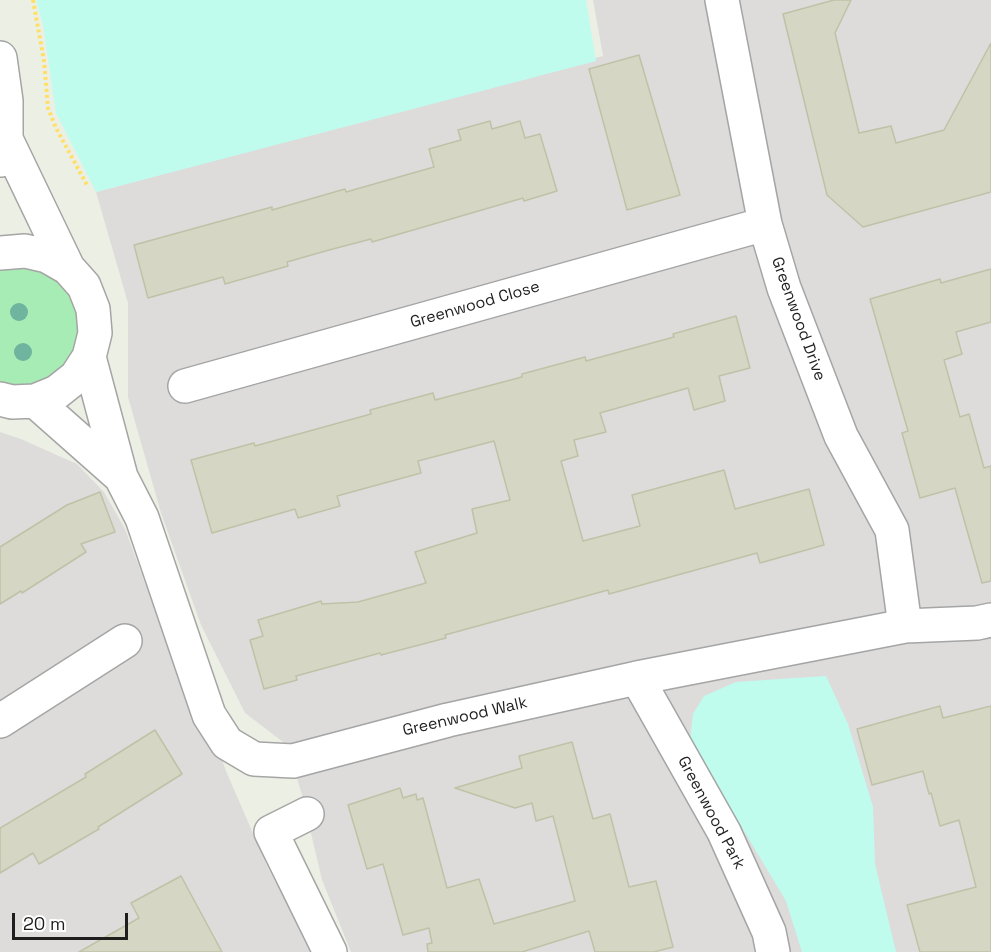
<!DOCTYPE html>
<html>
<head>
<meta charset="utf-8">
<style>
	body { margin:0 }
	#map { position:relative; width:991px; height:952px; overflow:hidden; background:#ecf0e4; font-family:"Space Grotesk",sans-serif }
	canvas { display:block }
	.scale { position:absolute; left:12px; top:913px; width:116px; height:27px; box-sizing:border-box; border:3px solid #1e1e1e; border-top:0; padding-left:8px; font-size:18px; line-height:21px; white-space:nowrap; color:#1e1e1e; -webkit-text-stroke:4px #fff; paint-order:stroke }
</style>
</head>
<body>
<div id="map">
<canvas width="991" height="952"></canvas>
<div class="scale">20 m</div>
</div>
<script>
const g = document.querySelector('canvas').getContext('2d');
g.lineJoin = 'round';
function fill(path, color) { g.fillStyle = color; g.fill(path, 'evenodd'); }
const poly = rows => new Path2D(rows.map(r => 'M' + r).join(''));
function strokePath(path, color, width, dash) { g.strokeStyle = color; g.lineWidth = width; g.lineCap = dash ? 'butt' : 'round'; g.setLineDash(dash || []); g.stroke(path); }
function drawText(font, color, halo, rows, align = 'center') {
  g.font = font + ' "Space Grotesk",sans-serif'; g.lineWidth = 4.5; g.setLineDash([]); g.textBaseline = 'middle'; g.strokeStyle = halo; g.fillStyle = color; for (const [text, x, y, turn = 0] of rows) {
    g.save(); g.translate(x, y); g.rotate((+turn || 0) * Math.PI / 180); g.textAlign = isNaN(turn) ? turn : align; if (halo) g.strokeText(text, 0, 0); g.fillText(text, 0, 0); g.restore();
  }
}
fill(poly([
	[593,0,991,0,991,952,351,952,322,880,302,795,287,745,245,713,201,625,161,513,128,397,128,303,96,192,603,56],
	[0,432,21,439,77,464,104,492,125,529,165,637,215,739,226,771,268,868,313,952,0,952]
]), '#dddcdb');
fill(poly([
	[22,259,71,284,85,339,61,380,0,391,0,263]
]), '#a7ecb5');
fill(poly([
	[36,0,586,0,596,61,96,192,56,113,43,25],
	[826,676,848,724,873,807,875,864,896,952,802,952,786,901,690,741,693,714,704,696,736,682]
]), '#bffcee');
const building = poly([
	[834,0,851,0,835,33,859,133,891,126,896,143,944,130,991,43,991,192,863,227,827,195,783,14,834,0],
	[639,55,680,195,627,210,589,69,639,55],
	[490,121,492,129,520,121,525,138,540,134,557,191,524,201,523,198,372,242,371,239,329,250,287,262,288,266,225,284,223,277,148,298,134,245,272,207,272,210,345,189,346,192,434,167,429,149,461,140,458,130,490,121],
	[991,269,991,322,956,332,962,354,944,360,960,417,969,414,984,468,991,466,991,581,982,583,955,488,920,498,902,433,908,431,870,299,940,279,941,283,991,269],
	[736,316,750,368,719,376,725,401,694,410,688,388,600,413,606,432,574,440,578,456,561,461,583,541,640,526,632,495,724,470,735,509,809,489,824,545,760,563,757,553,609,594,608,590,445,635,446,638,381,655,380,653,296,676,297,680,264,689,250,640,263,636,258,620,321,601,322,604,358,602,426,583,415,552,477,533,472,509,510,500,494,441,418,461,421,473,337,496,340,506,298,518,295,509,212,533,191,460,254,443,255,446,371,414,370,410,433,393,435,400,522,377,522,374,585,357,586,361,674,337,673,334,736,316],
	[100,492,115,532,81,544,86,552,22,593,21,591,0,604,0,547,67,505,100,492],
	[940,706,943,718,991,706,991,952,920,952,907,905,976,887,959,820,940,826,931,793,929,794,923,771,872,785,857,729,940,706],
	[155,730,182,774,98,827,99,829,39,864,33,853,0,873,0,828,86,777,85,774,155,730],
	[572,742,593,819,610,814,629,887,656,881,673,947,654,952,595,952,589,931,522,952,428,952,427,944,432,943,429,928,403,935,383,864,367,869,348,805,400,788,403,798,416,794,417,800,423,798,447,888,479,879,494,924,575,901,553,816,536,821,532,803,515,808,455,788,522,768,519,756,572,742],
	[181,876,222,952,79,952,139,918,131,903,181,876]
]);
fill(building, '#d5d7c4');
strokePath(building, '#bfc2a6', 1.5);
const minor = poly([
	[722,0,765,224,784,288,841,436,892,530,905,626],
	[0,58,6,101,6,139,1,160],
	[6,139,68,268],
	[0,253,25,251,47,256,68,268,84,286,93,309,95,333,89,357,76,377,57,392,35,401,12,402,0,399],
	[89,357,121,477,142,518,209,715,227,743,254,759,293,761,448,720,637,678,905,626,977,623,991,620],
	[185,386,765,224],
	[35,401,121,477],
	[637,678,724,832,769,932,773,952],
	[0,721,125,641],
	[307,814,271,832,330,952]
]);
strokePath(minor, '#a5a5a5', 36);
strokePath(poly([
	[33,0,44,61,48,108,56,128,88,187]
]), '#ffdf66', 4, [3, 3]);
strokePath(minor, '#fff', 33);
g.fillStyle = '#6eb49f';
for (const [x, y] of [
	[19,312],
	[23,352]
]) { g.beginPath(); g.arc(x, y, 9, 0, 2 * Math.PI); g.fill(); }
drawText('16px', '#1e1e1e', '#fff', [
	["Greenwood Close",475,305,-16],
	["Greenwood Drive",798,319,70],
	["Greenwood Walk",465,717,-13],
	["Greenwood Park",711,813,62]
]);
</script>
</body>
</html>
